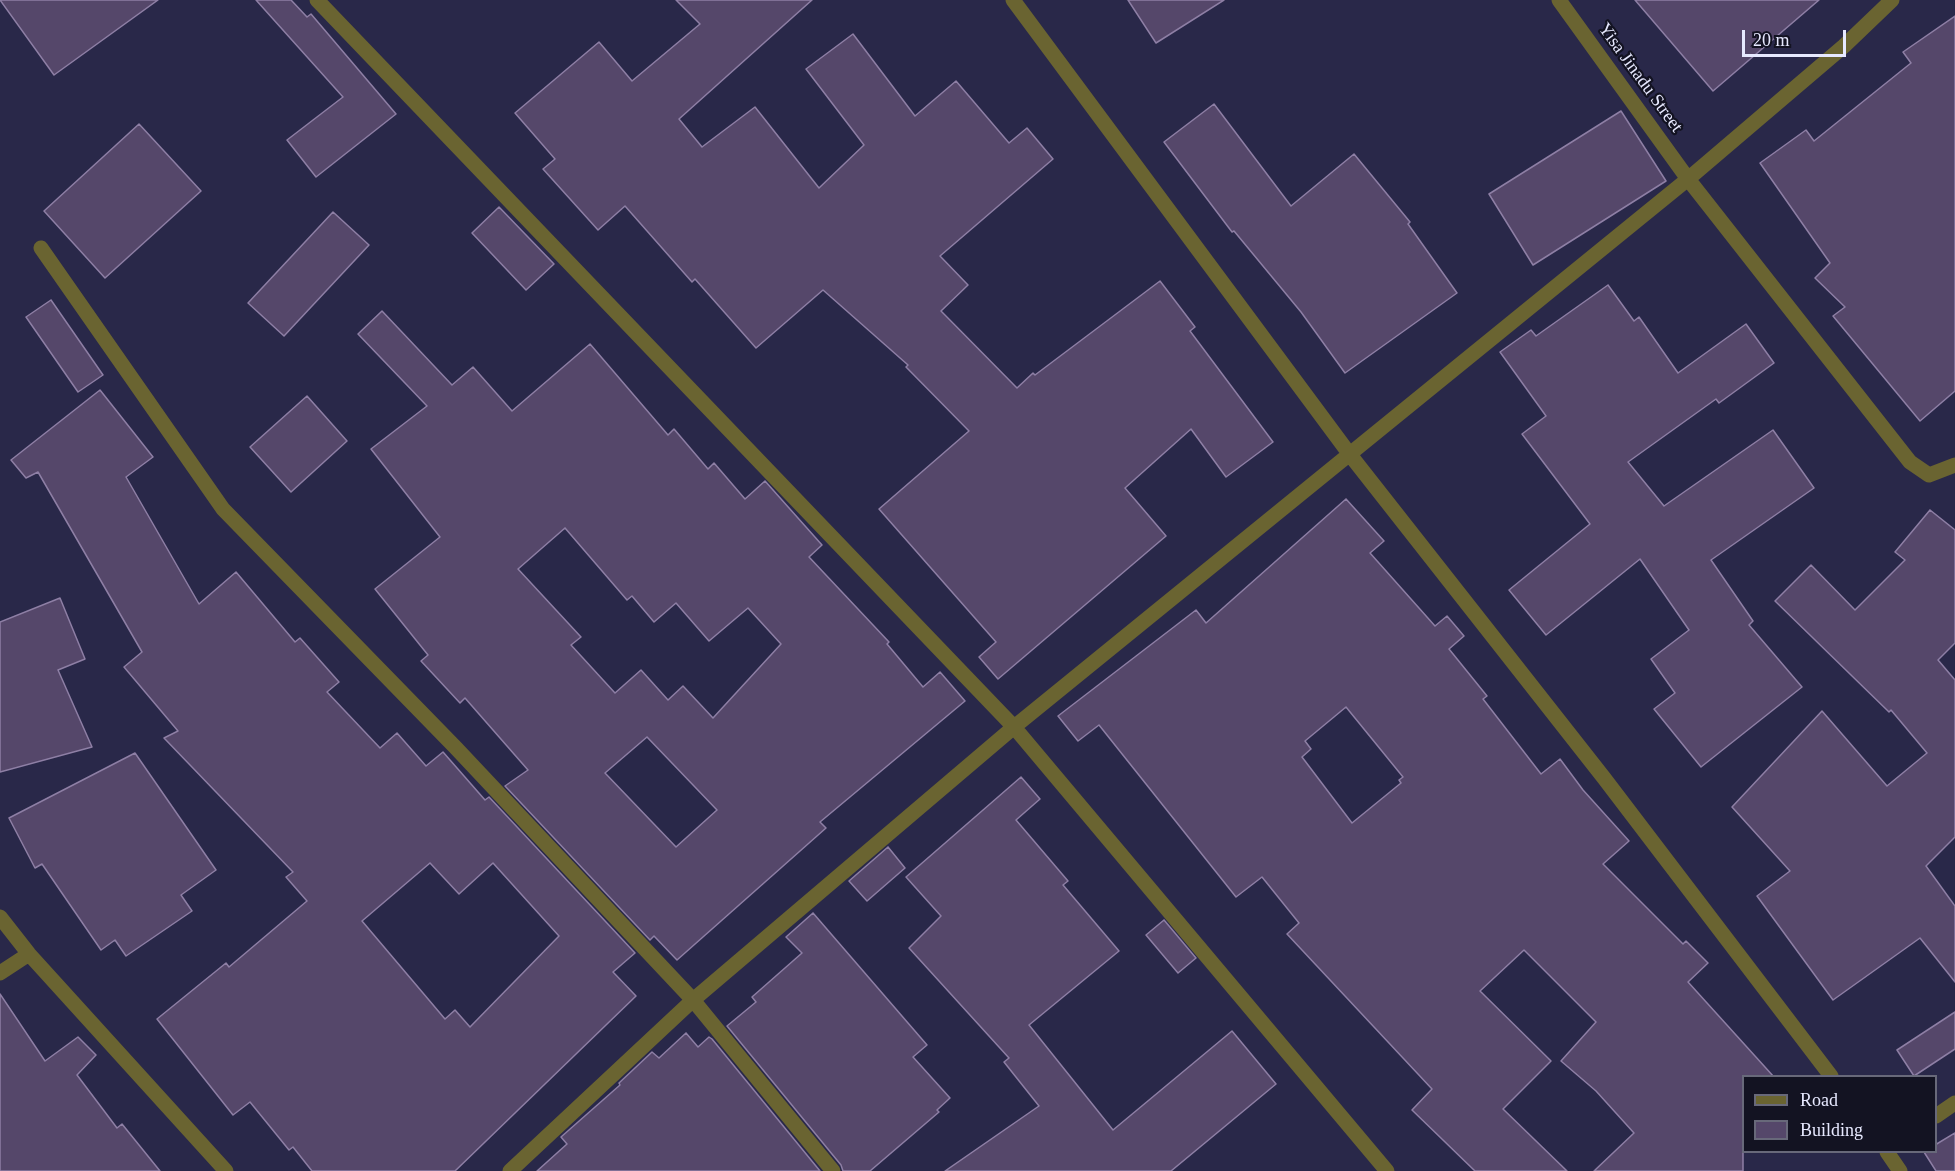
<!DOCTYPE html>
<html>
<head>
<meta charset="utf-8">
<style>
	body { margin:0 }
	#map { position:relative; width:1955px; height:1171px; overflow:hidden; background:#292849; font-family:"Times New Roman",serif }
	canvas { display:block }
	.legend { position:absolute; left:1742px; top:1075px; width:195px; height:78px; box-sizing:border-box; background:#131322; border:2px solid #68697a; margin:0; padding:8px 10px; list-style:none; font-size:18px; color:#e7e9ff }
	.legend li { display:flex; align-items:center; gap:12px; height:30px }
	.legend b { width:30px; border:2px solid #68697a }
	.scale { position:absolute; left:1742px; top:30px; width:104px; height:27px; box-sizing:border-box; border:3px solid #e7e9ff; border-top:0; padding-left:8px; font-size:18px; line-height:21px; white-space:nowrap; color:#e7e9ff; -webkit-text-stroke:4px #131322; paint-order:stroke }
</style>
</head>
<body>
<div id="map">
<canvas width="1955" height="1171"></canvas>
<ul class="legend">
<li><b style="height:8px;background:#6a6431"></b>Road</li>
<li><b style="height:16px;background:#55476a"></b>Building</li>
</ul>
<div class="scale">20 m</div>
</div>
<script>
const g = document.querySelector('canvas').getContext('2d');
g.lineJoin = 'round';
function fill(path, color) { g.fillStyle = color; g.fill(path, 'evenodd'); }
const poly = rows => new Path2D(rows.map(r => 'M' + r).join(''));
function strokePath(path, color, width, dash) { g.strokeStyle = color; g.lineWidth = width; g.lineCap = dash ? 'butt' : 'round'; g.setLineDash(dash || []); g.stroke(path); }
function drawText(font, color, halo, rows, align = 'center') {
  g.font = font + ' "Times New Roman",serif'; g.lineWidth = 4.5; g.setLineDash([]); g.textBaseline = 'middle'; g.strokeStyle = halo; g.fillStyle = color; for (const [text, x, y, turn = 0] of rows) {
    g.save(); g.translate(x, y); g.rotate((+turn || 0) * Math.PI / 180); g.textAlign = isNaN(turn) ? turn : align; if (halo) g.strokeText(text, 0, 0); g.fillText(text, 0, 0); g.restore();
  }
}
const building = poly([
	[0,0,158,0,54,75,0,0],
	[256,0,291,0,307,17,311,14,396,114,316,177,287,140,343,97,256,0],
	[676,0,812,0,679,119,702,147,755,107,819,188,864,145,806,69,853,34,915,116,956,81,1009,143,1027,128,1053,159,940,256,968,285,941,311,1017,388,1033,373,1035,375,1160,281,1195,327,1190,331,1273,442,1226,477,1191,429,1125,488,1166,536,998,679,979,657,996,642,879,509,969,431,906,367,908,365,823,290,756,348,695,279,692,282,625,206,598,230,543,169,555,159,515,113,599,42,632,81,700,24,676,0],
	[1128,0,1224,0,1156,43,1128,0],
	[1635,0,1819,0,1713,91,1635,0],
	[1955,16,1955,391,1920,421,1833,316,1845,307,1815,278,1830,263,1760,163,1806,130,1814,141,1911,63,1903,52,1955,16],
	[1214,104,1291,206,1354,154,1410,222,1408,224,1457,293,1345,373,1301,312,1234,231,1232,232,1164,142,1214,104],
	[1621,111,1666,181,1533,265,1489,194,1621,111],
	[139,124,201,191,105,278,44,211,139,124],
	[499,207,554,264,526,290,472,233,499,207],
	[333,212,369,245,284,336,248,303,333,212],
	[1608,285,1634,321,1639,317,1678,373,1746,324,1774,363,1719,403,1716,399,1628,462,1664,506,1773,430,1814,488,1711,560,1753,621,1749,625,1802,687,1701,767,1654,709,1675,693,1651,659,1689,630,1640,559,1546,635,1509,590,1590,524,1522,434,1546,416,1500,352,1531,330,1536,336,1608,285],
	[51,300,103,375,78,392,26,317,51,300],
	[382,311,452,385,473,367,512,411,590,344,668,435,674,429,708,469,714,463,745,499,765,481,822,545,809,557,889,642,887,644,923,687,940,672,965,701,820,822,826,828,677,960,654,936,650,940,505,786,528,770,465,698,460,703,421,661,428,655,375,589,440,537,371,449,427,406,358,334,382,311],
	[565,528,627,600,632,596,654,622,676,603,709,641,748,608,781,644,713,718,683,686,668,700,641,670,615,693,571,645,581,637,518,569,565,528],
	[647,737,717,810,676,847,605,773,647,737],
	[100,390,153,457,126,477,199,604,236,572,295,642,300,638,339,682,327,692,380,748,397,733,426,766,443,752,485,800,489,797,635,953,613,972,636,996,455,1171,312,1171,293,1147,289,1150,250,1102,233,1115,157,1019,226,963,229,967,307,901,286,877,293,872,164,738,178,731,124,667,142,652,38,472,26,478,11,460,100,390],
	[430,863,459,894,493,863,559,936,470,1027,455,1010,445,1019,362,921,430,863],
	[307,396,347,441,291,492,250,447,307,396],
	[1346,499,1384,541,1370,553,1435,626,1447,616,1464,636,1449,649,1487,696,1483,699,1541,774,1560,759,1583,790,1629,841,1603,864,1683,944,1686,941,1708,963,1688,982,1774,1077,1743,1077,1743,1171,1594,1171,1634,1133,1596,1091,1561,1061,1596,1022,1524,950,1480,991,1551,1061,1503,1109,1567,1171,1475,1171,1412,1110,1432,1089,1287,934,1299,923,1262,877,1236,897,1099,725,1078,741,1058,716,1196,610,1206,623,1346,499],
	[1346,707,1403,777,1399,780,1401,783,1352,823,1302,757,1311,749,1305,741,1346,707],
	[1930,510,1955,530,1955,643,1938,660,1955,680,1955,837,1926,866,1955,906,1955,982,1920,938,1833,1000,1757,896,1790,871,1732,807,1822,711,1887,786,1927,753,1891,710,1889,712,1775,601,1811,565,1855,610,1905,560,1895,552,1930,510],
	[60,598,85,659,58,670,92,747,0,772,0,622,60,598],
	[135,753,216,870,181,895,192,911,126,956,115,940,101,950,42,864,35,868,9,818,135,753],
	[1021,777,1040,799,1016,820,1068,881,1063,885,1119,951,1029,1025,1113,1130,1232,1031,1276,1084,1171,1171,945,1171,1039,1106,1004,1062,1009,1058,909,948,941,916,906,877,1021,777],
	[888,847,905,868,867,901,849,881,888,847],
	[813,913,927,1045,913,1057,950,1098,937,1110,939,1112,870,1171,843,1171,841,1165,727,1026,756,1002,752,997,802,953,786,937,813,913],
	[1164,920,1196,958,1178,973,1146,935,1164,920],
	[0,994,45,1061,78,1037,96,1055,77,1075,117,1128,122,1124,160,1171,0,1171,0,994],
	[1955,1012,1955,1049,1914,1076,1897,1050,1955,1012],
	[686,1033,698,1047,709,1037,712,1039,820,1171,537,1171,567,1144,561,1137,620,1085,619,1083,652,1052,659,1058,686,1033],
	[1955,1133,1955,1171,1936,1171,1924,1152,1935,1152,1935,1145,1955,1133]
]);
fill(building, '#55476a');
strokePath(building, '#8e7fa5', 1.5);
strokePath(poly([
	[317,0,1014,727,1387,1171],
	[1013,0,1351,456,1604,778,1831,1076],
	[1559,0,1688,179,1910,462,1929,475,1955,465],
	[41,248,223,509,456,748,693,1000,833,1171],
	[0,917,29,954,226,1171],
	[0,973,29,954],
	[1936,1116,1955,1103],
	[1887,1152,1900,1171],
	[510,1171,693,1000,1014,727,1688,179,1844,46,1892,0]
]), '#6a6431', 15);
drawText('18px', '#e7e9ff', '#131322', [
	["Yisa Jinadu Street",1640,78,54]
]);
</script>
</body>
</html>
